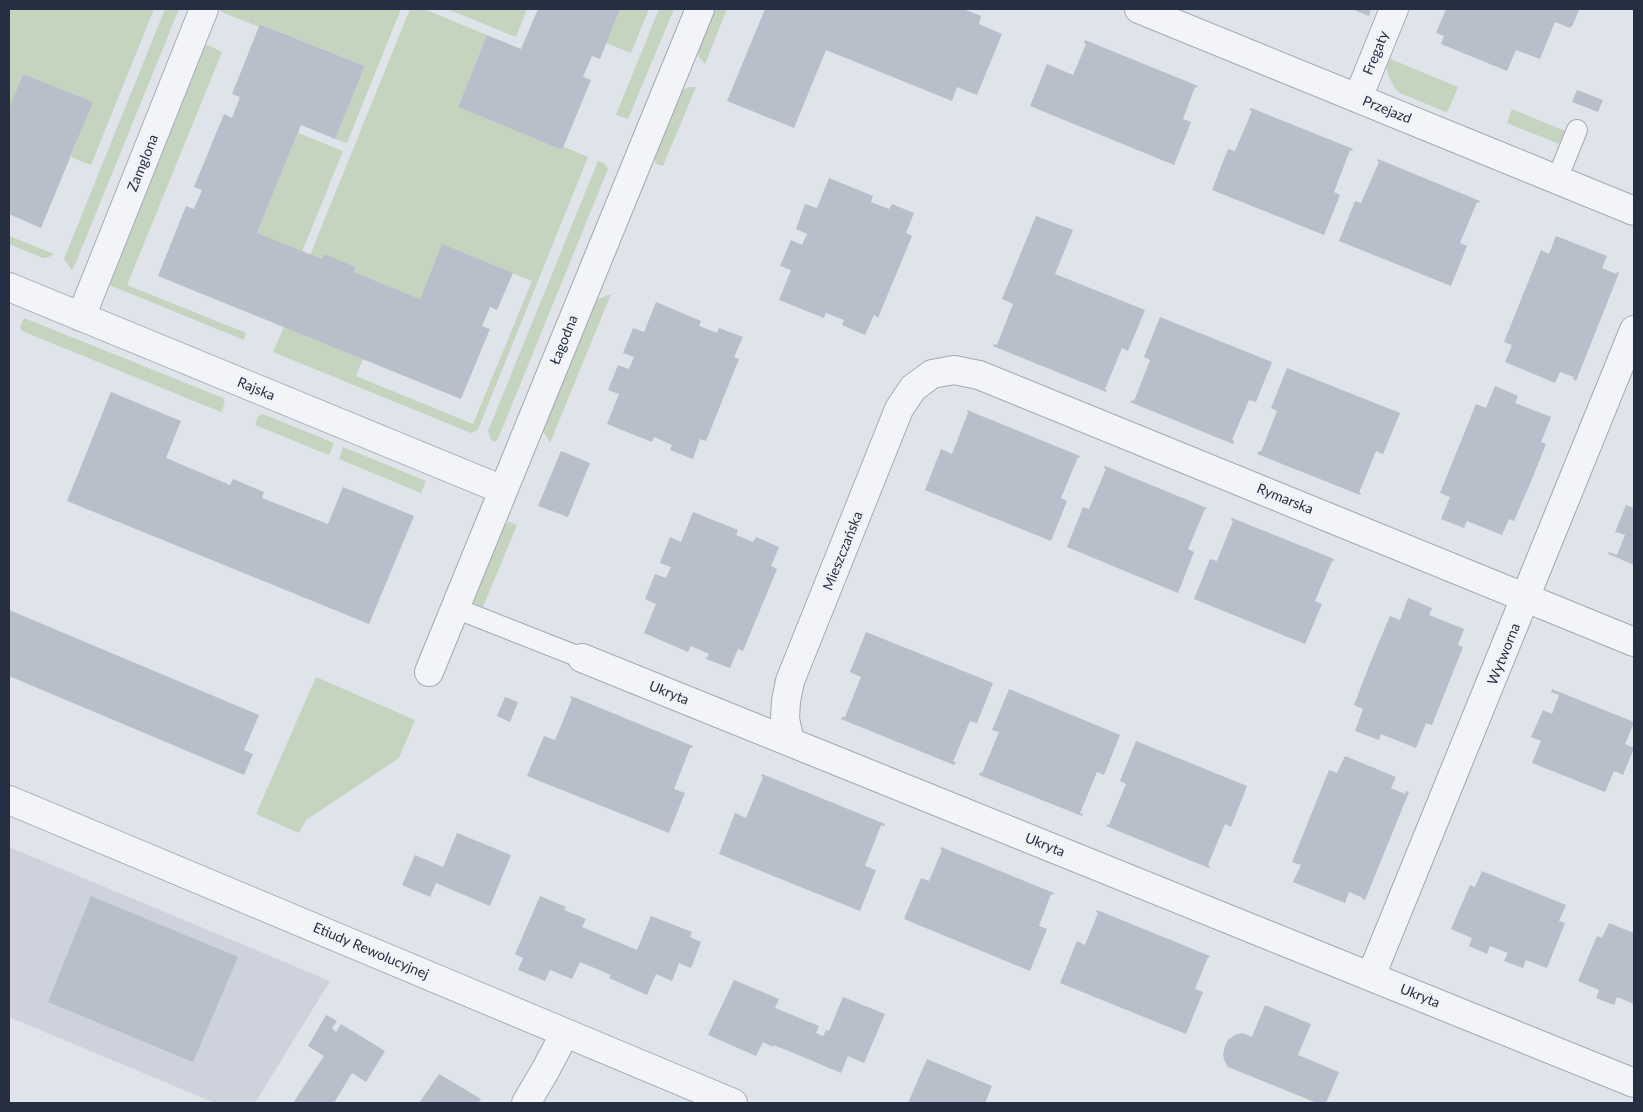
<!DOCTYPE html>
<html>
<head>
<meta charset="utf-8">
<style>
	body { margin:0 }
	#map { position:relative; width:1643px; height:1112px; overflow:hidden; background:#dfe3ea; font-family:Lato,sans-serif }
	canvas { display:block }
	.frame { position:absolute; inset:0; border:10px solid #262f42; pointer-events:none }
</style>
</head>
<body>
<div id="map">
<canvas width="1643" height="1112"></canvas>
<div class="frame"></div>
</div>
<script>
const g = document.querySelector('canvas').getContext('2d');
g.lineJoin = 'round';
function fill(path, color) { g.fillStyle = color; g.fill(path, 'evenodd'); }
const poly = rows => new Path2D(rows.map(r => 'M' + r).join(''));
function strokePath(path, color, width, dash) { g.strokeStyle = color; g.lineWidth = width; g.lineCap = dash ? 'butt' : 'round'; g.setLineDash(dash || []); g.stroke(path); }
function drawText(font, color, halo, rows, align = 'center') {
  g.font = font + ' Lato,sans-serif'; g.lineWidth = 4; g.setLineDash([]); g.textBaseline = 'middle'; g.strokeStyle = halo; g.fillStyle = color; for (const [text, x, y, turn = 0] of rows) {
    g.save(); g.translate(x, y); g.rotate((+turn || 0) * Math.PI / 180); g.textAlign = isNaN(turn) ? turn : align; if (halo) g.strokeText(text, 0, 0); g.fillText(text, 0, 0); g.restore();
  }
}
fill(poly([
	[9,847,330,981,255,1103,215,1103,9,1017]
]), '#cdd2dc');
fill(poly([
	[9,9,154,9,91,165,71,157,92,102,23,74,9,108],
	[165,9,179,9,76,262,72,270,64,259],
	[220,9,401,9,347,143,335,139,365,66,261,24,259,27,222,12],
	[410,9,424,9,487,35,458,107,562,150,564,147,588,157,479,427,477,430,471,433,273,352,284,327,363,359,356,376,473,424,532,281,442,245,420,299,354,272,356,267,324,254,322,259,310,255],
	[447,9,527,9,516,37],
	[620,9,649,9,631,53,606,43],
	[659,9,674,9,628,119,616,115],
	[713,9,727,9,705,64,699,57,697,50],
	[208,45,222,52,127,285,246,333,244,340,107,284,202,48],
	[1388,58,1458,87,1448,111,1446,112,1400,93,1394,87,1388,74,1386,66],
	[689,87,696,87,663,166,656,164,653,155,681,91],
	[1512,109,1565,131,1559,144,1507,123],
	[298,133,343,151,302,252,257,233],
	[598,161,604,163,608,169,500,434,496,442,491,440,488,431],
	[9,236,54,254,49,257,43,258,9,244],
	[611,294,550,443,542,429,593,301],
	[24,318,223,398,225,403,221,412,22,331,20,327],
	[263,414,334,443,329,455,255,425,258,416],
	[343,447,426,481,421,493,339,459],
	[509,522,517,525,483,607,475,604,472,599,503,525],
	[316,677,415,720,399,758,306,820,299,833,256,814]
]), '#c4d4bf');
fill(poly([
	[538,9,620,9,600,59,592,56,583,77,591,80,562,150,458,107,487,35,521,49],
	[765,9,963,9,981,16,979,24,1002,34,977,95,957,87,952,101,826,50,794,128,727,101],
	[1352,9,1371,9,1369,16],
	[1446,9,1579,9,1573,25,1570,28,1555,22,1540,59,1516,50,1507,71,1441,44,1444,36,1436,33],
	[260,24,365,66,335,139,301,125,257,233,322,259,324,254,356,267,354,272,420,299,442,244,513,273,497,310,490,307,482,326,490,329,461,399,158,276,186,206,194,209,202,190,194,187,224,114,232,118,240,97,232,94],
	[1085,40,1198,86,1197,88,1195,87,1183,119,1191,122,1174,165,1030,106,1047,64,1073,75,1086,44,1084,43],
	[23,74,93,102,41,228,9,214,9,108],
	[1577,90,1603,100,1598,112,1572,102],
	[1251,108,1353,149,1352,151,1350,150,1334,192,1340,195,1324,235,1212,190,1228,149,1235,151,1252,111,1249,110],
	[1378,159,1480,201,1479,203,1477,202,1460,243,1467,246,1451,286,1339,241,1355,201,1361,203,1379,162,1377,161],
	[829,178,873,196,871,202,889,209,892,204,914,213,906,233,912,236,878,318,874,315,865,335,842,325,844,320,826,313,824,318,779,300,791,270,780,266,791,240,802,245,807,234,796,229,805,204,817,208],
	[1036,216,1073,230,1055,274,1145,310,1128,351,1122,348,1105,389,1107,390,1106,392,993,346,994,344,997,345,1013,304,1002,299],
	[1556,236,1607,256,1602,268,1616,274,1617,272,1619,273,1576,381,1573,379,1574,377,1560,372,1555,383,1505,362,1512,345,1504,342,1541,250,1549,254],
	[656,302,701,321,699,326,717,333,719,328,743,337,734,357,739,359,706,441,700,439,693,459,670,450,672,445,654,437,652,442,607,424,619,394,608,390,618,365,629,369,634,357,623,353,633,328,644,332],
	[1160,317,1272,362,1256,402,1249,400,1232,440,1234,441,1233,444,1130,402,1132,400,1134,401,1150,360,1144,357],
	[1287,368,1400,413,1383,454,1376,451,1359,493,1361,493,1360,495,1257,454,1259,451,1261,452,1277,411,1271,408],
	[1495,386,1518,396,1515,403,1551,417,1541,442,1546,444,1532,479,1514,521,1509,519,1502,535,1467,521,1464,528,1441,519,1450,497,1440,493,1476,404,1486,408],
	[111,392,181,421,166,458,230,485,233,479,264,492,262,498,328,524,343,487,414,516,369,624,67,501],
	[967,410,1080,456,1079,458,1078,457,1061,498,1067,501,1051,541,925,490,941,449,952,454,968,413,967,412],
	[561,451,590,463,568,517,538,506],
	[1105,466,1207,508,1207,509,1205,509,1188,549,1194,552,1178,593,1067,547,1083,507,1089,509,1106,469,1104,468],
	[1626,505,1634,508,1634,565,1608,554,1609,552,1617,555,1625,535,1615,532],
	[693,512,738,530,736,535,753,542,756,537,779,547,771,566,777,569,743,651,738,649,730,668,706,659,709,654,691,646,688,652,644,633,656,604,645,599,655,574,666,578,671,567,660,563,670,537,681,542],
	[1232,518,1334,559,1334,561,1332,561,1315,601,1322,604,1305,644,1194,599,1210,559,1217,561,1233,521,1231,520],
	[1408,598,1432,608,1429,615,1464,629,1458,645,1463,647,1432,725,1426,723,1416,748,1381,734,1379,740,1355,731,1363,709,1354,705,1371,661,1390,616,1400,620],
	[9,610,259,715,244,750,253,754,244,775,9,676],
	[866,632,993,683,977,723,970,721,953,762,956,762,954,765,841,719,842,717,845,717,861,677,850,672],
	[1009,689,1120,735,1104,775,1097,772,1080,813,1083,814,1082,816,979,775,980,772,982,773,999,732,992,730],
	[1552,689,1634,722,1634,725,1633,725,1625,744,1634,748,1623,775,1614,771,1605,792,1532,763,1541,741,1531,737,1543,710,1552,714,1559,695,1551,692],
	[571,696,693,746,692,748,690,748,674,789,685,793,669,833,527,776,544,736,555,740,572,699,570,698],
	[505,697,518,702,510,722,497,716],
	[1136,741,1247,786,1231,827,1225,824,1208,865,1210,866,1209,868,1106,826,1107,824,1109,825,1126,784,1120,781],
	[1345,756,1396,777,1391,788,1405,794,1406,791,1409,792,1365,900,1362,899,1363,898,1349,892,1345,903,1293,882,1301,865,1292,862,1329,770,1337,773],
	[762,774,885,824,884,826,881,825,865,866,876,870,860,911,719,854,735,813,746,818,763,777,761,776],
	[457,833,511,855,490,906,436,883,430,897,402,885,415,855,443,867],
	[941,847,1054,893,1053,895,1051,894,1039,926,1047,929,1030,971,904,919,921,878,929,881,942,850,940,849],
	[1482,871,1566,905,1559,921,1565,923,1547,968,1526,960,1523,968,1504,961,1508,953,1490,946,1487,954,1469,946,1472,938,1451,929,1470,885,1475,887],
	[91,896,238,957,193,1062,48,1002],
	[540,896,566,907,564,910,586,919,582,927,637,950,651,916,692,932,690,937,701,942,691,968,679,963,672,981,656,974,647,995,609,978,611,975,580,962,572,979,550,970,545,981,518,970,523,958,515,954],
	[1097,910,1210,956,1209,958,1208,957,1195,989,1203,992,1186,1034,1060,983,1077,941,1085,945,1098,913,1096,912],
	[1609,923,1634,933,1634,1004,1617,997,1614,1005,1596,998,1599,990,1578,981,1597,936,1602,938],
	[734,980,779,999,775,1008,819,1026,816,1033,823,1036,826,1030,829,1031,843,997,885,1014,864,1063,848,1056,841,1073,789,1051,773,1045,773,1047,763,1042,756,1056,708,1035],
	[1265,1005,1311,1024,1298,1055,1339,1072,1326,1103,1317,1103,1228,1067,1225,1062,1223,1055,1225,1046,1228,1040,1235,1035,1242,1033,1252,1037],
	[326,1015,337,1021,332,1028,336,1032,341,1024,385,1051,366,1082,352,1073,334,1103,293,1103,324,1056,308,1046],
	[927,1059,992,1086,985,1103,908,1103],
	[439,1074,481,1099,478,1103,419,1103]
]), '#b8beca');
const service = poly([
	[1557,179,1577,130],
	[455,608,582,658]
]);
const minor = poly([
	[1139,9,1634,211],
	[1358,98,1394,9],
	[9,287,503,490],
	[81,317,204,9],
	[582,658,1634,1083],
	[429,672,700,9],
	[790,742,785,719,786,701,790,681,899,409,913,388,932,374,954,370,979,375,1634,642],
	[9,800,733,1103],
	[1371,976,1634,330],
	[526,1103,545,1071,565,1033]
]);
strokePath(service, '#a4a9b4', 22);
strokePath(minor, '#a4a9b4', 30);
strokePath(service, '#f2f4f8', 20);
strokePath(minor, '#f2f4f8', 28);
drawText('14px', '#262f42', '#eff2f7', [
	["Fregaty",1376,53,-68],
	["Przejazd",1387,110,22],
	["Zamglona",143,163,-68],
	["Łagodna",564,340,-68],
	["Rajska",256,389,22],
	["Rymarska",1285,499,22],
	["Mieszczańska",843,551,-68],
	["Wytworna",1504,654,-68],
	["Ukryta",669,693,22],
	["Ukryta",1045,845,22],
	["Etiudy Rewolucyjnej",371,951,23],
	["Ukryta",1420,996,22]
]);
</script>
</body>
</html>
